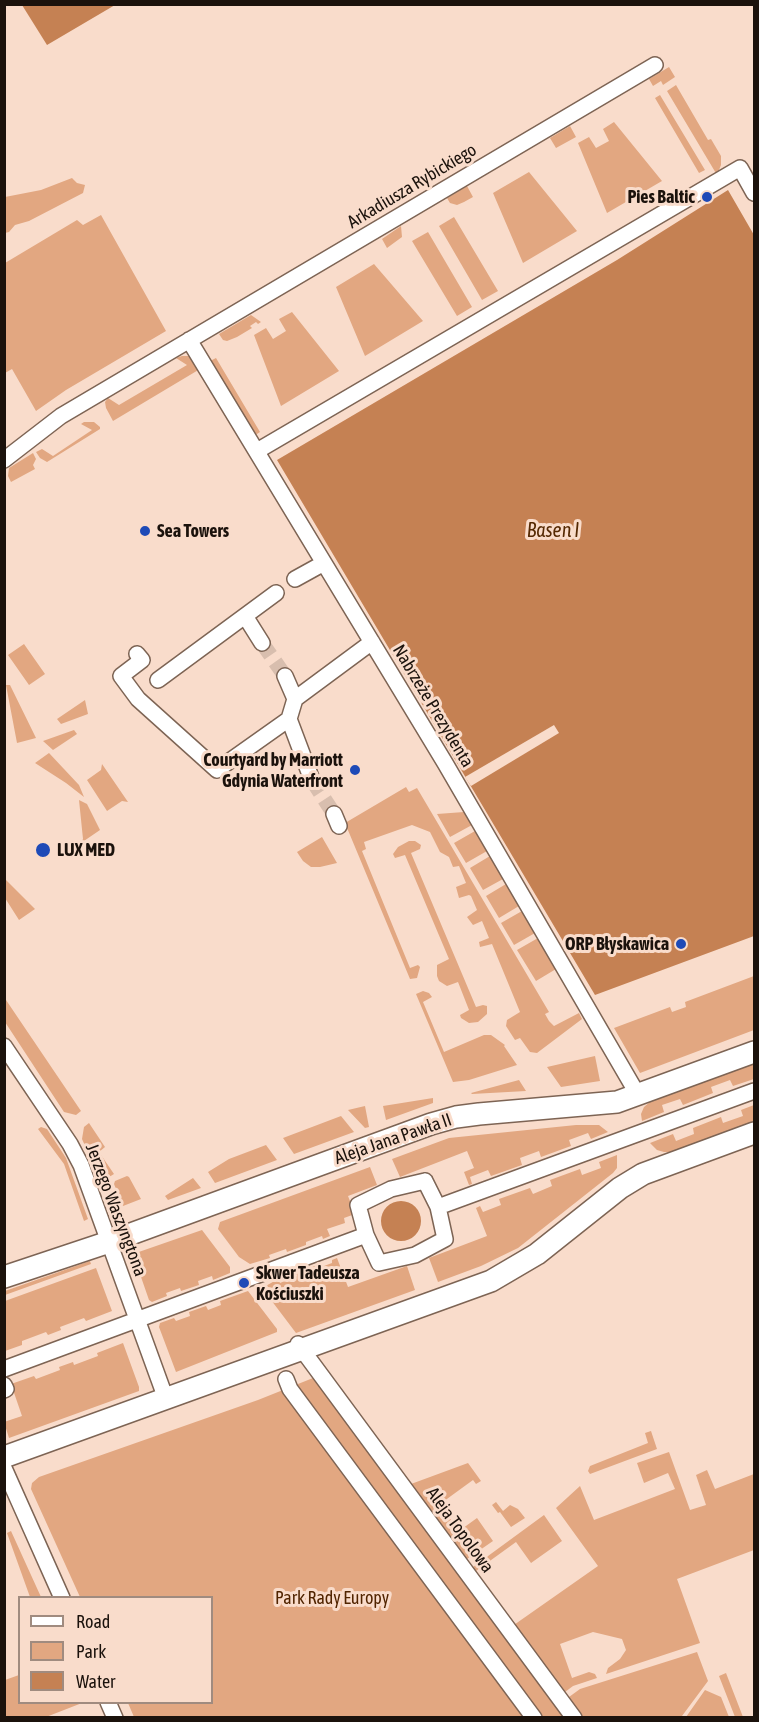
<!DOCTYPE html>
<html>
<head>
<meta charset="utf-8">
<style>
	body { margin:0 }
	#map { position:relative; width:759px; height:1722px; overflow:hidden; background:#f9dccb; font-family:"Asap Condensed",sans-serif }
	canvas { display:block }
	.frame { position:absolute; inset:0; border:6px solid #1b120c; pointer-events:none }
	.legend { position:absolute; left:18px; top:1596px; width:195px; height:108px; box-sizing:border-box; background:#f9dccb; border:2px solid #a08b7f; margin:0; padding:8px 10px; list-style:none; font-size:18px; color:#1b120c }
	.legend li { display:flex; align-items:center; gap:12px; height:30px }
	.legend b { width:30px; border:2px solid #a08b7f }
</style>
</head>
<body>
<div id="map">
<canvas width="759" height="1722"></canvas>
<div class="frame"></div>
<ul class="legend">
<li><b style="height:8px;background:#fff"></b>Road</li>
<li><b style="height:16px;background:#e2a781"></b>Park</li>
<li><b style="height:16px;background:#c58153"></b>Water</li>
</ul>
</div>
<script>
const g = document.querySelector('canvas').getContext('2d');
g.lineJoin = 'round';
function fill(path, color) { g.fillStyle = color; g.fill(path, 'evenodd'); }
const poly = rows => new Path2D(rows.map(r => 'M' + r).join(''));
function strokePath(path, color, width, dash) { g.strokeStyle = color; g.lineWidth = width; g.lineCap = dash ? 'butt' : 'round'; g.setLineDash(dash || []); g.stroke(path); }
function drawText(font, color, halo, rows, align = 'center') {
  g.font = font + ' "Asap Condensed",sans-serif'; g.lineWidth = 6; g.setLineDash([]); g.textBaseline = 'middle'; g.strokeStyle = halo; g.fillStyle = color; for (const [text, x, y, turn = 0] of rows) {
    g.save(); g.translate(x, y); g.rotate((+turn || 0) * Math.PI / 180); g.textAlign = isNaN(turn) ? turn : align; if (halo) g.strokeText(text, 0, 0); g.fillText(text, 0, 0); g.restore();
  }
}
fill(poly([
	[669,67,675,77,663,85,661,81,653,86,649,79],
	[676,85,708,140,711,139,721,156,721,165,717,175,667,91],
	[660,95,705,170,699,173,655,98],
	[614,122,662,181,607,213,578,143,589,137,596,148,609,141,603,129],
	[570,126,576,137,556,148,550,138],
	[529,172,577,231,523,263,493,193],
	[72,178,77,183,85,185,83,193,29,221,15,225,9,232,5,233,5,197,41,190],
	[467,186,473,197,464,202,457,205,450,203,447,198],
	[101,215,166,331,66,390,36,411,12,369,5,373,5,263,77,220,83,225],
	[454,217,498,291,482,300,439,226],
	[401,226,402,237,387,248,382,239],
	[428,232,472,307,457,316,412,241],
	[374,264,423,321,365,356,336,287],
	[292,312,339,371,281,406,254,335,266,328,273,339,286,331,279,319],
	[251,315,261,322,258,324,256,322,250,326,252,328,237,337,227,341,223,340,219,334],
	[182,356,190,356,200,369,113,421,106,408,105,402,108,398,119,405,187,365,176,358],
	[216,358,260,432,254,436,210,361],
	[84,422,94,422,100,427,100,429,47,462,40,458,36,452,42,449,53,456,92,430,81,424],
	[33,453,36,459,33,465,35,469,11,482,8,476,9,468],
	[24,644,45,674,29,685,8,655],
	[6,685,10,685,36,738,17,743],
	[85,700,88,714,61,724,57,719],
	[74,730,77,734,53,750,43,741],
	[49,753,79,785,84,797,66,783,35,763],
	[102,764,128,802,122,801,107,811,87,780,101,770],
	[406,787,409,792,417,788,549,1012,545,1014,549,1021,554,1026,579,1013,582,1019,537,1053,530,1052,520,1038,515,1040,506,1026,507,1020,520,1012,492,944,480,947,479,942,489,938,482,921,473,925,467,917,477,910,471,896,469,895,459,898,456,887,466,883,459,866,453,867,449,857,440,852,430,832,412,825,364,842,366,849,362,851,410,968,418,965,420,967,417,978,410,979,345,823],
	[79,800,87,804,100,830,81,843,83,839],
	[464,812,472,825,450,837,437,814],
	[475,831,487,851,466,863,454,843],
	[322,837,337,863,320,867,311,867,303,861,297,852],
	[409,841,415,841,421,845,420,849,411,853,476,1007,483,1005,487,1006,487,1014,478,1022,469,1023,461,1018,460,1015,469,1010,458,982,447,986,439,981,437,976,437,965,449,959,405,855,395,858,393,854,398,847],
	[490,856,503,879,483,890,470,868],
	[4,878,35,909,19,920,5,898],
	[506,884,519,906,499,918,486,896],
	[522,911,535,933,514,945,501,923],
	[538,938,556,969,536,981,517,950],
	[754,976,754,1030,640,1073,614,1028,670,1007,672,1012,686,1007,685,1002],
	[423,991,429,993,432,997,423,1002,444,1052,484,1035,491,1035,505,1045,504,1046,517,1065,469,1080,453,1082,416,994],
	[6,1000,81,1111,76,1115,64,1112,5,1022],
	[595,1056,600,1081,561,1087,547,1067],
	[754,1062,754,1079,733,1086,730,1080,711,1087,713,1093,683,1105,680,1099,662,1105,664,1112,642,1121,641,1114,644,1107,650,1102],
	[519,1080,526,1091,472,1094,471,1093],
	[433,1098,433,1103,386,1120,383,1106],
	[754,1105,754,1121,692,1144,671,1152,664,1152,657,1150,650,1143,673,1134,676,1141,694,1134,693,1128,721,1117,723,1123,743,1116,741,1110],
	[365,1106,369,1127,365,1128,348,1110],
	[341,1116,354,1132,294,1154,283,1138],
	[89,1123,105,1147,99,1152,114,1174,101,1182,82,1139,84,1127],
	[576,1125,599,1125,608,1132,591,1139,588,1133,569,1140,571,1146,541,1157,539,1151,520,1158,522,1165,491,1176,488,1170,470,1177,472,1184,469,1185,464,1172,474,1168,467,1151,400,1177,392,1159,449,1138],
	[41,1127,47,1129,66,1158,88,1219,84,1221,64,1164,38,1129],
	[266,1145,277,1160,215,1183,208,1172,229,1159],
	[617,1155,617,1168,613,1173,518,1248,481,1266,438,1282,429,1258,487,1236,476,1208,480,1206,483,1212,501,1205,499,1199,530,1188,533,1194,552,1186,550,1180,580,1169,582,1175,601,1168,599,1162],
	[370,1167,377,1185,348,1196,355,1214,344,1218,345,1223,327,1229,330,1236,323,1239,322,1236,306,1242,306,1245,287,1252,286,1249,269,1255,270,1258,250,1264,239,1257,218,1229,220,1222],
	[127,1176,129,1177,141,1199,123,1206,114,1184,115,1181],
	[193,1178,201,1188,168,1200,165,1196],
	[202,1230,230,1267,230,1273,213,1280,212,1276,198,1281,199,1285,181,1291,180,1288,166,1293,167,1296,152,1302,149,1300,133,1254],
	[337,1258,348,1287,407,1266,415,1290,296,1333,265,1292,264,1287,278,1279,280,1283,297,1276,296,1273,315,1266,316,1269,332,1263,332,1260],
	[90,1261,91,1264,5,1295,5,1291],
	[96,1268,112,1311,86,1321,84,1318,60,1327,61,1330,48,1335,46,1332,22,1341,22,1345,5,1351,5,1301],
	[248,1291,277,1329,277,1332,176,1372,159,1327,160,1323,174,1318,176,1321,190,1316,189,1312,206,1306,208,1310,221,1305,220,1301],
	[123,1343,139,1387,139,1391,9,1438,4,1422,22,1416,11,1384,34,1376,36,1379,60,1370,59,1367,73,1362,74,1365,98,1356,97,1353],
	[318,1376,569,1717,134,1717,128,1703,212,1702,212,1598,80,1597,31,1489,32,1483,39,1477,258,1400],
	[651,1431,657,1449,590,1474,588,1471,590,1466,648,1443,645,1433],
	[669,1452,690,1510,706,1505,696,1475,707,1470,715,1489,754,1474,754,1550,677,1579,700,1643,606,1674,608,1668,620,1659,626,1650,622,1639,593,1632,560,1644,572,1678,589,1672,595,1674,597,1678,573,1686,565,1692,569,1697,580,1689,697,1652,708,1681,682,1716,686,1717,705,1690,721,1697,729,1717,578,1717,511,1627,598,1566,556,1508,580,1486,594,1520,675,1489,668,1473,644,1483,637,1463],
	[468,1463,481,1481,476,1484,473,1480,440,1504,459,1531,477,1518,493,1541,467,1559,461,1558,426,1511,426,1504,411,1484],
	[496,1502,503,1511,510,1505,518,1509,525,1518,511,1527,500,1512,498,1513,492,1505],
	[544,1515,562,1541,531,1563,516,1542,476,1571,504,1610,501,1613,472,1572,473,1567],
	[11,1531,41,1597,30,1597,7,1533],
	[726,1673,743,1717,735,1717,719,1676],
	[19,1675,20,1702,82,1703,46,1717,5,1717,5,1680]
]), '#e2a781');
fill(poly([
	[22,5,115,5,47,45],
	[728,190,754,235,754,936,595,995,277,460,617,260],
	'381 1221a20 20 0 1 1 40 0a20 20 0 1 1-40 0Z'
]), '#c58153');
fill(poly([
	[554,725,559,733,471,786,465,777]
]), '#f9dccb');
strokePath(poly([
	[262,643,285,676],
	[312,780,334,814]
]), '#d8beae', 15, [15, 8]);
const street = poly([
	[189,340,445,763,638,1095],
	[257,451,740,168,754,193],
	[4,460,61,416,655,65],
	[295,579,324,563],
	[245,616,262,643],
	[137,654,142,660,121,676,138,699,217,770,289,719,295,699,372,642],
	[285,676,295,699],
	[158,680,276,593],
	[289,719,312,780],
	[334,814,339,826],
	[4,1046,70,1144,81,1165,166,1399],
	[425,1181,438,1207,445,1239,415,1255,379,1263,366,1235,358,1205,391,1189,425,1181],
	[438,1207,754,1091],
	[298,1344,574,1718],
	[4,1369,366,1235],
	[286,1379,290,1389,534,1718],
	[4,1385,6,1389,4,1390],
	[4,1468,62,1598],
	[108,1702,115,1718]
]);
const secondary = poly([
	[4,1277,109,1242,431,1124,456,1117,479,1114,617,1102,754,1052],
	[4,1457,491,1281,537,1254,620,1188,643,1174,754,1133]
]);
strokePath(street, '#7d6454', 18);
strokePath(secondary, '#7d6454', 24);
strokePath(street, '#fff', 15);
strokePath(secondary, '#fff', 21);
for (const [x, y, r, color] of [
	[707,197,6,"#1e4ab7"],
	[145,531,6,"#1e4ab7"],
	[355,770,6,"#1e4ab7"],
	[43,850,8,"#1e4ab7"],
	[681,944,6,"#1e4ab7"],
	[244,1283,6,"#1e4ab7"]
]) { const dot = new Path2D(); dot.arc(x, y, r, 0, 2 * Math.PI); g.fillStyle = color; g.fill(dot); strokePath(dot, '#f9dccb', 2); }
drawText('18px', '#1b120c', '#f9dccb', [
	["Arkadiusza Rybickiego",412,186,-31],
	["Nabrzeże Prezydenta",433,706,59],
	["Aleja Jana Pawła II",393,1139,-19],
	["Jerzego Waszyngtona",116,1210,69],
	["Aleja Topolowa",460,1530,54]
]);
drawText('bold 18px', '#1b120c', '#f9dccb', [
	["Pies Baltic",695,197],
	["Sea Towers",157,531,"left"],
	["Courtyard by Marriott",343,760],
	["Gdynia Waterfront",343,781],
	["LUX MED",57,850,"left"],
	["ORP Błyskawica",669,944],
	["Skwer Tadeusza",256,1273,"left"],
	["Kościuszki",256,1294,"left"]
], 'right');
drawText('18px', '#512400', '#f9dccb', [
	["Park Rady Europy",332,1598]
]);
drawText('italic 20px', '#552903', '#f9dccb', [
	["Basen I",553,531]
]);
</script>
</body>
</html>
